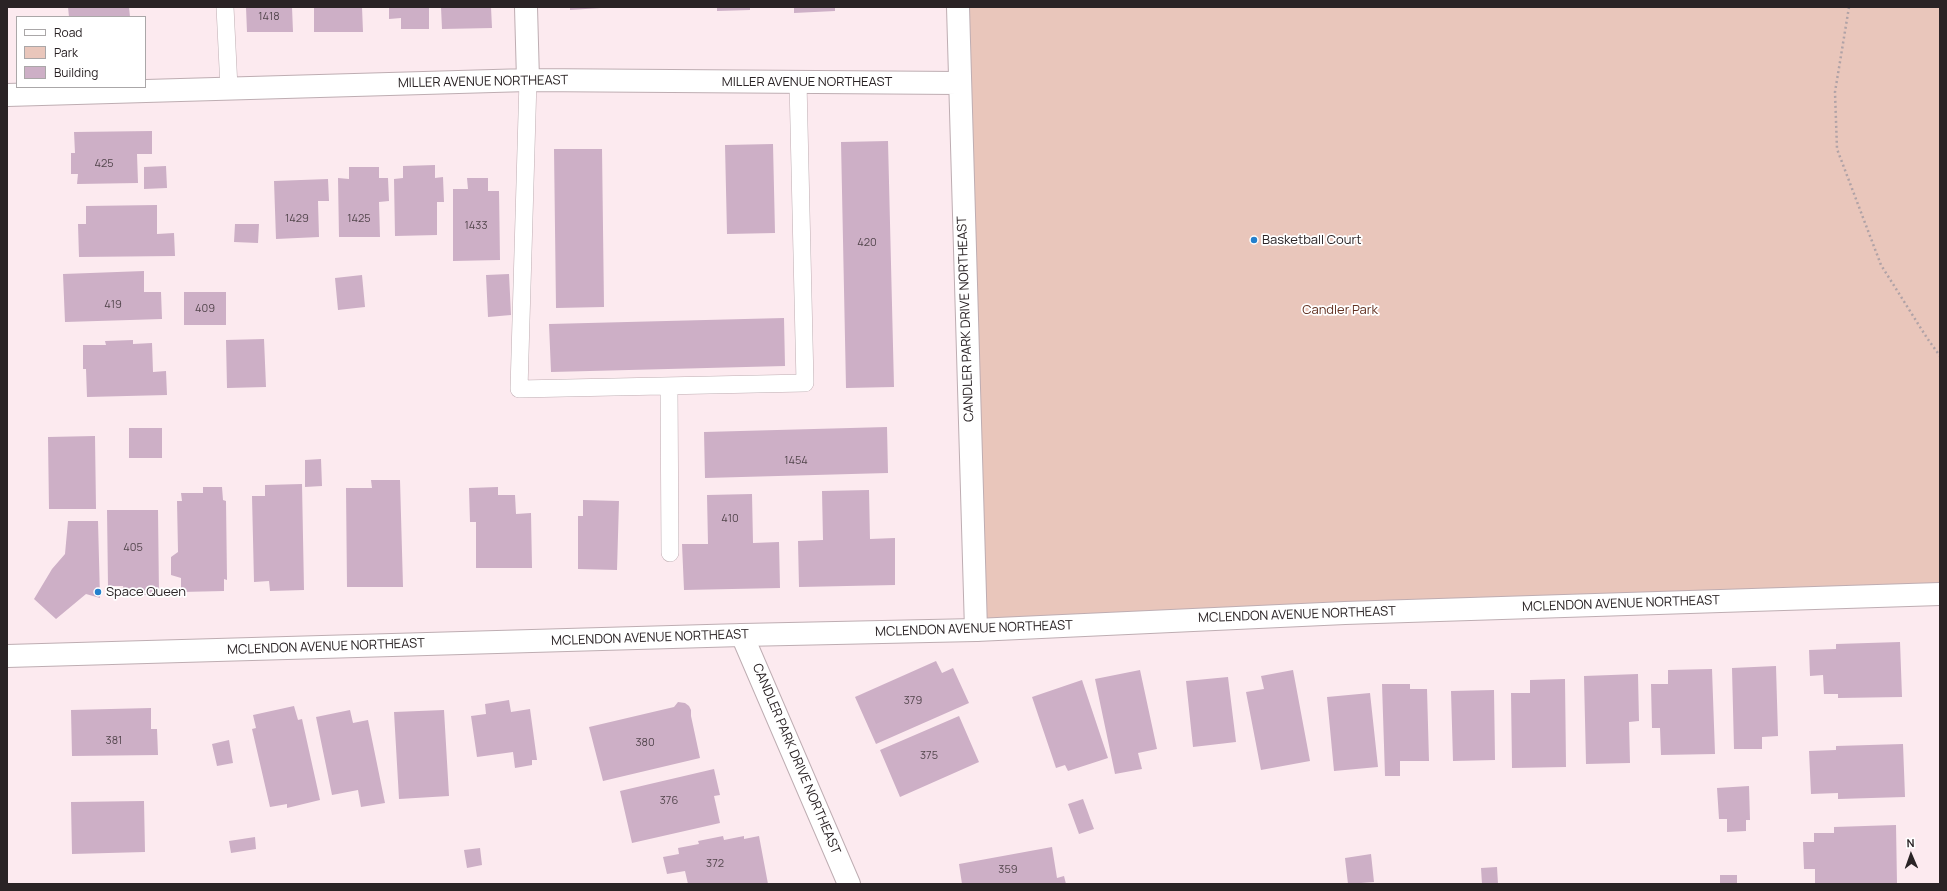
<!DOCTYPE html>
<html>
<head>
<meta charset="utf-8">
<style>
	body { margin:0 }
	#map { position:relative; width:1947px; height:891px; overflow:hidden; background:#fceaef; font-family:Manrope,sans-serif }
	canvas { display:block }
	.frame { position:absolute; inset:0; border:8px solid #2a2325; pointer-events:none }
	.legend { position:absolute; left:16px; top:16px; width:130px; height:72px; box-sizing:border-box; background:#fff; border:1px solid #aaa7a8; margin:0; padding:5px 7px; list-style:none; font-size:12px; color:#2a2325 }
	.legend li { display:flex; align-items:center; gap:8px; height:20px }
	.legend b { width:20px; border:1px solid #aaa7a8 }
	.north { position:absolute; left:1891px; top:835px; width:40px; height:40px; -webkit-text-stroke:3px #fff; paint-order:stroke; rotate:358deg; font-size:11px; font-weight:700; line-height:16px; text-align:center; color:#2a2325 }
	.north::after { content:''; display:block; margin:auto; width:14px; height:18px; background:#2a2325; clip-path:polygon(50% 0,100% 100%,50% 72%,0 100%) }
</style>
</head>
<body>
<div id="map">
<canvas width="1947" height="891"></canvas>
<div class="frame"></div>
<ul class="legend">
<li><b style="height:5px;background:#fff"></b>Road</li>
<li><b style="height:11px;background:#e9c6bb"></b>Park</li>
<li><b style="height:11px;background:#cdafc6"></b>Building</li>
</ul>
<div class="north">N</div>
</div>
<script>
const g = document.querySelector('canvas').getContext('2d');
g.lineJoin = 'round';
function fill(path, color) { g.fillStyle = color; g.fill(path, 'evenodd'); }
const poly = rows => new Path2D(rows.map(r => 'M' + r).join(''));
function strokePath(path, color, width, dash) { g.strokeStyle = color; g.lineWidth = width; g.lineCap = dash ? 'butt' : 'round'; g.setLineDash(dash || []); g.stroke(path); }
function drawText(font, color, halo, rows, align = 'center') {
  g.font = font + ' Manrope,sans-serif'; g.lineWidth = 3.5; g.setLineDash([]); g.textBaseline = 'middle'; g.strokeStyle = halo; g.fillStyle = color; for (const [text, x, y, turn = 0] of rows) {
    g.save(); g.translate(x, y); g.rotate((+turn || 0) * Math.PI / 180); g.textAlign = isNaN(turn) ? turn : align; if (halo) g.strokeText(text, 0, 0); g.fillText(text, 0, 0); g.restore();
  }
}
fill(poly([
	[953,7,1940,7,1940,594,1159,612,967,619]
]), '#e9c6bb');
fill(poly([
	[68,7,129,7,130,17,69,17],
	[246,7,292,7,293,32,247,32],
	[314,7,362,7,363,32,314,32],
	[389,7,429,7,429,29,401,29,401,18,389,19],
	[441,7,491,7,492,28,442,29],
	[570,7,601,7,601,8,570,10],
	[717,7,750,7,750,10,717,11],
	[794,7,835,7,835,11,794,13],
	[152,131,152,154,137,154,138,183,77,184,78,174,71,174,71,153,75,153,74,132],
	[888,141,894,387,846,388,841,142],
	[773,144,775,233,727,234,725,145],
	[554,149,602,149,604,307,556,308],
	[435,165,435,178,443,177,444,202,437,202,437,235,395,236,394,179,403,178,403,166],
	[166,166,167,188,144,189,144,167],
	[349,167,379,167,379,178,388,178,389,201,379,202,380,237,339,237,338,178,349,179],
	[467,178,488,178,488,191,499,191,500,260,453,261,453,189,468,189],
	[328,179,329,201,318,201,319,237,276,239,274,181],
	[157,205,157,234,174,233,175,256,79,257,78,224,86,224,86,206],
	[235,224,259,224,258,243,234,242],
	[144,271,144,292,161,292,162,319,65,322,63,274],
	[509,274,511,315,488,317,486,275],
	[362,275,365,307,338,310,335,278],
	[184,292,226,292,226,325,184,325],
	[784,318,785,366,551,372,549,324],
	[264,339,266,387,227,388,226,340],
	[133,340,133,344,152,343,153,372,166,371,167,395,87,397,86,369,83,369,83,345,106,345,105,341],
	[887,427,888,473,705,478,704,432],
	[129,428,162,428,162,458,129,458],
	[95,436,96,509,49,509,48,437],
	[321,459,322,486,305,487,305,460],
	[371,480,400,480,403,587,347,587,346,488,372,488],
	[302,484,304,590,270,591,269,581,254,582,252,496,265,496,265,485],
	[203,487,222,487,223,500,226,501,227,580,224,579,224,591,181,592,181,578,171,575,171,557,178,552,177,501,182,501,181,493,203,493],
	[498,487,498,495,515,495,516,514,531,513,532,568,476,568,476,522,470,522,469,488],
	[869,490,870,539,895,538,895,585,799,587,798,541,823,540,822,491],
	[752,494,753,543,779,542,780,588,684,590,682,544,708,544,707,495],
	[583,500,619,501,617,570,578,569,578,516,583,516],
	[107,510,158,510,159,595,124,595,123,586,108,586],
	[68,521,98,521,100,598,86,594,56,619,34,599,52,569,65,554],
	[1900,642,1902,697,1838,698,1838,694,1824,694,1823,675,1810,676,1809,650,1836,649,1836,644],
	[936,661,942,673,953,668,969,703,876,744,855,697],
	[1776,666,1778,736,1762,737,1762,749,1734,749,1732,668],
	[1712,669,1715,754,1661,755,1660,728,1652,728,1651,684,1668,684,1668,670],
	[1140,670,1157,749,1138,753,1142,769,1115,774,1095,679],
	[1293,670,1310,761,1261,770,1246,692,1264,689,1261,676],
	[1638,674,1639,721,1629,722,1630,763,1586,764,1584,676],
	[1228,677,1236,742,1193,747,1186,681],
	[1565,679,1566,767,1512,768,1511,693,1530,693,1530,680],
	[1082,680,1108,758,1068,771,1065,765,1056,768,1032,697],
	[1382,684,1410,684,1410,689,1427,689,1429,761,1400,761,1400,776,1385,776],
	[1494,690,1495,760,1453,761,1451,691],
	[1370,693,1378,767,1334,771,1327,697],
	[509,700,511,712,530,709,537,760,532,760,532,765,515,768,513,752,477,757,471,716,486,714,485,704],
	[678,702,685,703,689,706,691,710,691,716,700,758,603,781,589,727,674,707],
	[294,706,298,720,302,719,320,800,287,808,287,804,270,807,252,729,256,728,253,715],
	[151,708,151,729,157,729,158,755,72,756,71,710],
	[350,710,353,723,368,720,385,803,361,807,358,790,332,795,316,717],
	[444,710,449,796,399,799,394,712],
	[959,716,979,762,900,797,880,750],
	[229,740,233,763,217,766,212,744],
	[1903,744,1905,797,1838,799,1838,793,1811,794,1809,751,1836,750,1836,746],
	[714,769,720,795,714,796,720,823,632,843,620,791],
	[1749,786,1750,820,1746,820,1746,831,1727,832,1727,819,1719,819,1717,788],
	[1083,799,1094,829,1079,834,1068,804],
	[144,801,145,852,72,854,71,802],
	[1896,825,1897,884,1815,884,1815,869,1804,869,1803,842,1814,842,1814,833,1834,833,1834,827],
	[723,836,724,840,744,836,744,839,759,836,768,884,688,884,685,871,667,874,663,857,679,854,678,848,699,844,698,841],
	[255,837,256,849,231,853,229,841],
	[1052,847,1057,878,1064,876,1066,884,962,884,959,864],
	[480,848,482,865,467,868,464,850],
	[1371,854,1374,882,1348,884,1345,858],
	[1497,867,1498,884,1482,884,1481,868],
	[1720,875,1737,875,1737,884,1720,884]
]), '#cdafc6');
const service = poly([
	[225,7,229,88],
	[528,80,519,389,805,383,798,82],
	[669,386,670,553]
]);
const minor = poly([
	[526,7,528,80],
	[958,7,976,630],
	[7,95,528,80,959,83],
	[742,635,849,884]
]);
const tertiary = poly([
	[7,656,742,635,976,630,1345,613,1940,594]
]);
strokePath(service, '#beadb2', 18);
strokePath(minor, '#beadb2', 24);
strokePath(tertiary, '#beadb2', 24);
strokePath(poly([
	[1849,7,1835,92,1837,149,1881,265,1927,338,1940,356]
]), '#b0a2a6', 2.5, [2, 3]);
strokePath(service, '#fff', 17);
strokePath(minor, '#fff', 22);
strokePath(tertiary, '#fff', 22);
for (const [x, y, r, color] of [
	[1254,240,4,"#2380cd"],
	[98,592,4,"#2380cd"]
]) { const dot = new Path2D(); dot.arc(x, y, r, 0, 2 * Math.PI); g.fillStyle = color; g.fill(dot); strokePath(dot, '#fff', 1.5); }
drawText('11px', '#53464d', null, [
	["1418",269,17],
	["425",104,164],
	["1429",297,219],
	["1425",359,219],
	["1433",476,226],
	["420",867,243],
	["419",113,305],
	["409",205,309],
	["1454",796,461],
	["410",730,519],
	["405",133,548],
	["379",913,701],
	["381",114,741],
	["380",645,743],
	["375",929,756],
	["376",669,801],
	["372",715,864],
	["359",1008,870]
]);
drawText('13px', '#2a2325', '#fff', [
	["MILLER AVENUE NORTHEAST",483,82,-1],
	["MILLER AVENUE NORTHEAST",807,82],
	["CANDLER PARK DRIVE NORTHEAST",966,319,-92],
	["MCLENDON AVENUE NORTHEAST",1621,604,-2],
	["MCLENDON AVENUE NORTHEAST",1297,615,-2],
	["MCLENDON AVENUE NORTHEAST",974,629,-2],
	["MCLENDON AVENUE NORTHEAST",650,638,-2],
	["MCLENDON AVENUE NORTHEAST",326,647,-2],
	["CANDLER PARK DRIVE NORTHEAST",796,759,67]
]);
drawText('13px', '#2a2325', '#fff', [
	["Basketball Court",1262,240],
	["Space Queen",106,592]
], 'left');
drawText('13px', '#623121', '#fff', [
	["Candler Park",1340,310]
]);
</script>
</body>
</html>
